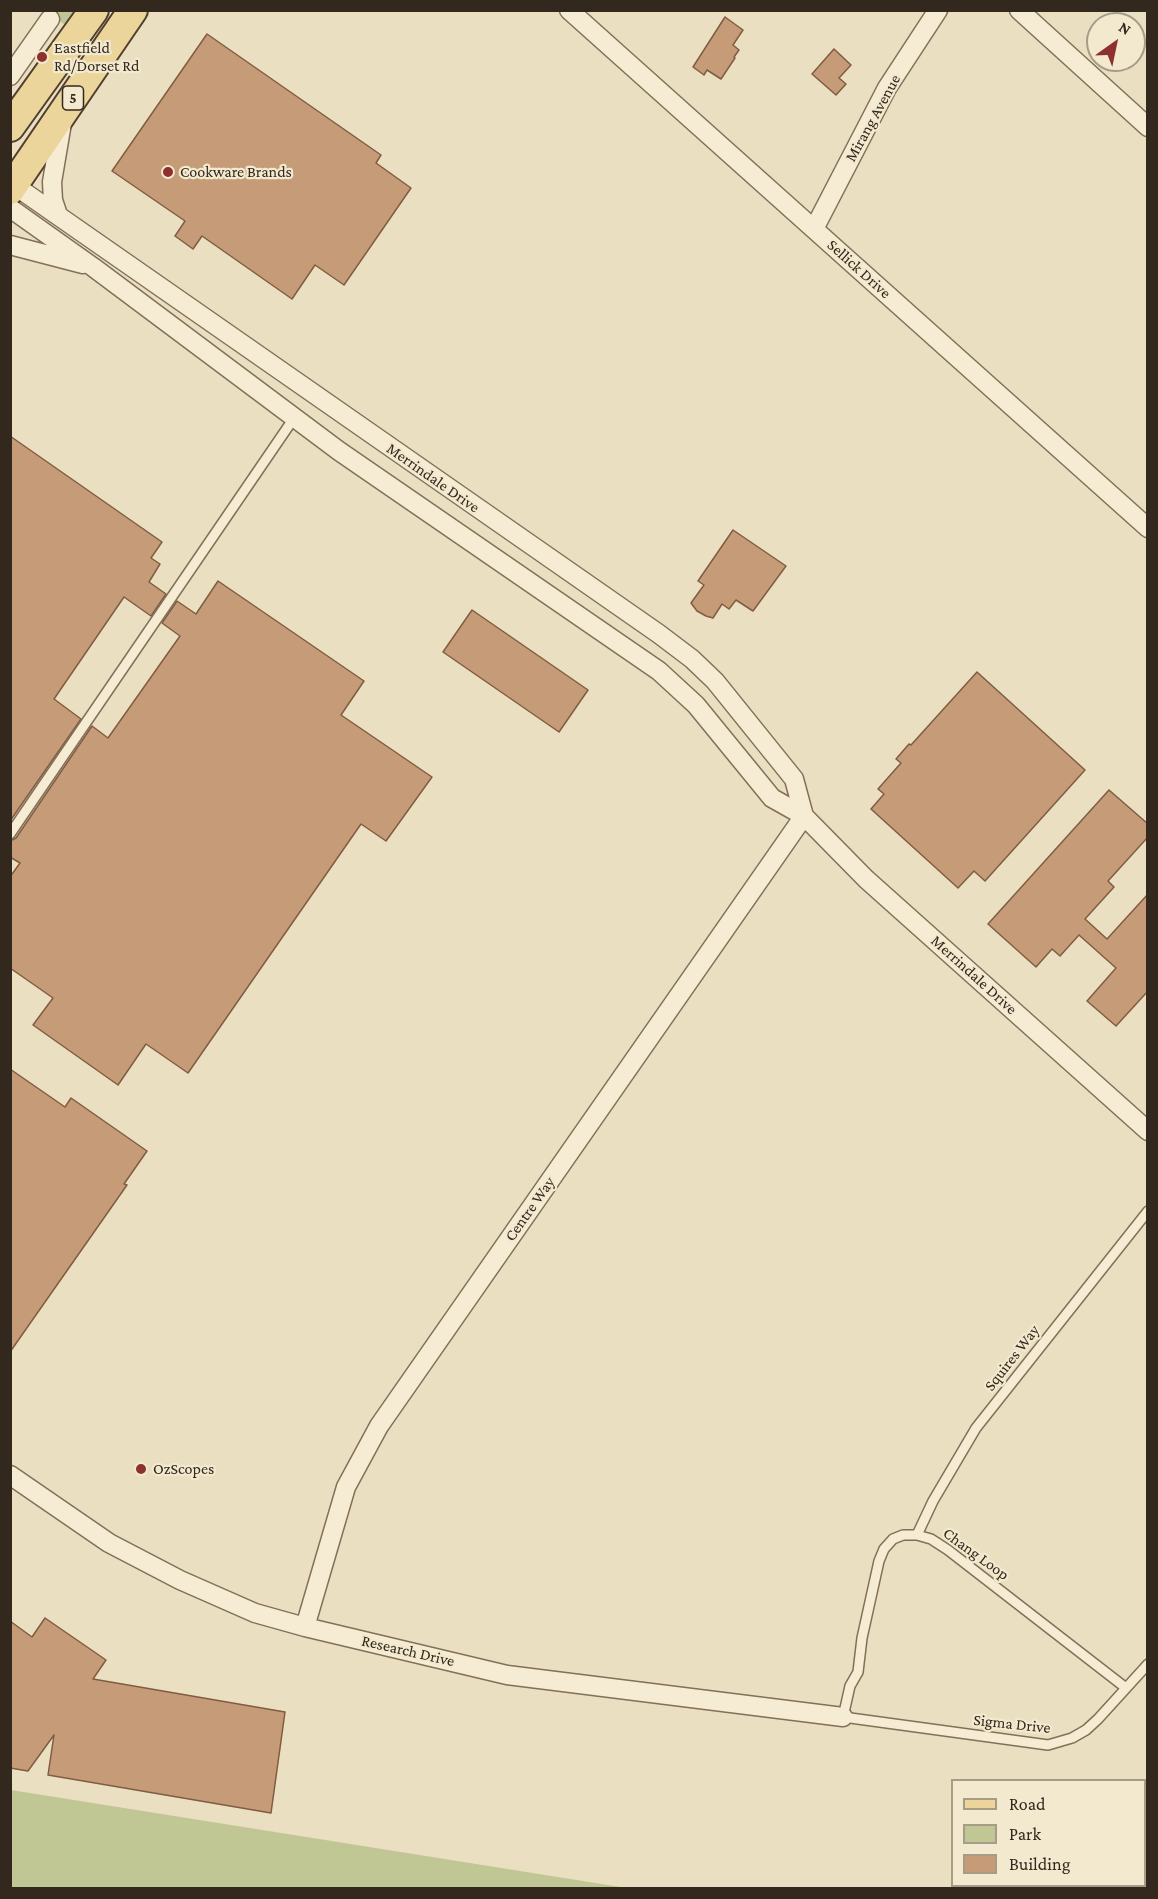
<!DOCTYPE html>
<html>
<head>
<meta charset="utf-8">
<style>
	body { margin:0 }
	#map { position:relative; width:1158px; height:1899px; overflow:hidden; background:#eadfc0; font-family:"Crimson Pro",serif }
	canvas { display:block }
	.frame { position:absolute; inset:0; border:12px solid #33281d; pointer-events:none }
	.legend { position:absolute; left:951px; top:1779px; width:195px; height:108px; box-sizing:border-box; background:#f2e9cf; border:2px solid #a69c88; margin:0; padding:8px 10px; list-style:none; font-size:18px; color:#33281d }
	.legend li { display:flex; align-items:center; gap:12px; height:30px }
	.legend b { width:30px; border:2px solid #a69c88 }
	.north { position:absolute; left:1086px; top:12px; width:60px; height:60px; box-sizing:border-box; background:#f2e9cf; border:2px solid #a69c88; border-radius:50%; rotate:33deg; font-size:16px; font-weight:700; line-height:24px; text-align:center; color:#33281d }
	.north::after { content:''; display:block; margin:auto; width:21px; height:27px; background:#8d302e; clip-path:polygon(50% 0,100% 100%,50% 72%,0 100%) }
</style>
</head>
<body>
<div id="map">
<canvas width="1158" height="1899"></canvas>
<div class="frame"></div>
<ul class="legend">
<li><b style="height:8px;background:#ecd59a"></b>Road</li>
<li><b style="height:16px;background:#c0c795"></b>Park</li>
<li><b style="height:16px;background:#c69b78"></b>Building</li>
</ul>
<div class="north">N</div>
</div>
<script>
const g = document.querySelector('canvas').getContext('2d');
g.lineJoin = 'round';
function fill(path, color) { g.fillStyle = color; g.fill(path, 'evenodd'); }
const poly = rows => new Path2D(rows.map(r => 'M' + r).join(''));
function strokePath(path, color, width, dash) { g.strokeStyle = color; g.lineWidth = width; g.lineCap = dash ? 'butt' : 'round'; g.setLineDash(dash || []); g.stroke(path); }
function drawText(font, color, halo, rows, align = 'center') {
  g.font = font + ' "Crimson Pro",serif'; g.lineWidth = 4.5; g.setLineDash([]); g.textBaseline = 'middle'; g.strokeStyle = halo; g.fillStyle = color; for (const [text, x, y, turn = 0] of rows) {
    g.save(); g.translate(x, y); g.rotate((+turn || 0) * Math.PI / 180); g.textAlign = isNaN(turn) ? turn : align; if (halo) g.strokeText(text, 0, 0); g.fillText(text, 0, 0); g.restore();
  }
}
fill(poly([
	[45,11,75,11,65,25],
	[10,1790,11,1790,627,1888,11,1888]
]), '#c0c795');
const building = poly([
	[725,17,743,30,733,45,739,50,734,57,735,58,721,79,707,70,704,75,693,67,725,17],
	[207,34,381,155,376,163,411,188,344,285,315,265,292,299,202,236,193,249,175,236,185,221,112,171,207,34],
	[834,49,851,65,839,78,846,84,836,95,812,74,834,49],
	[10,436,162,542,151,558,160,564,149,582,166,594,151,616,124,597,54,699,81,719,10,821,10,436],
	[733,530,786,566,753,611,736,600,729,609,722,604,713,618,706,616,697,611,691,603,704,585,698,581,733,530],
	[218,581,364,681,341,715,432,777,386,841,361,824,188,1073,146,1044,118,1085,33,1025,53,998,10,968,10,877,20,863,10,857,10,841,16,838,92,726,108,738,180,636,162,623,177,601,196,614,218,581],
	[472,610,588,690,559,732,443,652,472,610],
	[977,672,1085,770,985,881,974,871,958,888,871,809,884,794,878,789,901,763,896,759,909,744,911,745,977,672],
	[1109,790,1148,824,1148,837,1108,881,1114,887,1085,919,1107,939,1148,894,1148,991,1116,1026,1087,1001,1116,968,1079,935,1060,956,1052,949,1036,967,988,924,1109,790],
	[10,1069,65,1107,71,1098,147,1151,124,1184,127,1185,10,1352,10,1069],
	[45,1618,106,1660,93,1679,285,1712,271,1813,48,1775,54,1735,28,1771,10,1768,10,1621,32,1637,45,1618]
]);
fill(building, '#c69b78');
strokePath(building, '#805c41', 1.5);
const lane = poly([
	[10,834,294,418],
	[917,1535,933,1501,976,1428,1148,1211],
	[1126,1688,948,1550,931,1539,917,1535,903,1535,893,1539,884,1549,879,1561,862,1638,858,1672,850,1686,843,1717,1048,1745,1072,1738,1086,1730,1098,1719,1148,1664]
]);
const street = poly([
	[569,10,1148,528],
	[1019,10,1148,127],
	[10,76,50,19],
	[14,185,659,634,692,659,715,681,794,779,804,816],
	[10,208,93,267,339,451,659,671,696,705,772,798,804,816,866,879,1148,1131],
	[58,215,53,200,52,182,62,123],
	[814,229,887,88,938,10],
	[10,245,83,264],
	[10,1475,109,1543,180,1580,255,1613,305,1627,507,1675,843,1717],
	[305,1627,346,1487,379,1426,804,816]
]);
const primary = poly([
	[10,127,94,10],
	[10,190,133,10]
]);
strokePath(lane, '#827059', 12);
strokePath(street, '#827059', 21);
strokePath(primary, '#503f2e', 32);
strokePath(lane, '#f6ecd3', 9);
strokePath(street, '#f6ecd3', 18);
strokePath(primary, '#ecd59a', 28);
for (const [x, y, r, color] of [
	[42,57,6,"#8d302e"],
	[168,172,6,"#8d302e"],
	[141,1469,6,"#8d302e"]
]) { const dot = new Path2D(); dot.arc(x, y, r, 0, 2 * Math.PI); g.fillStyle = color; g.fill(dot); strokePath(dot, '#f2e9cf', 2); }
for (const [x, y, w] of [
	[73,98,21]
]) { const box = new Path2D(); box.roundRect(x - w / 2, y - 12, w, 24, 4.5); g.fillStyle = '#f2e9cf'; g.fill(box); strokePath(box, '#33281d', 1.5); }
drawText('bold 15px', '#33281d', null, [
	["5",73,98]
]);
drawText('16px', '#33281d', '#f2e9cf', [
	["Eastfield",54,48],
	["Rd/Dorset Rd",54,66],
	["Cookware Brands",180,172],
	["OzScopes",153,1469]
], 'left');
drawText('16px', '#33281d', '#f2e9cf', [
	["Mirang Avenue",873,118,-61],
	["Sellick Drive",859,269,42],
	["Merrindale Drive",433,478,35],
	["Merrindale Drive",974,975,42],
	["Centre Way",530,1209,-55],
	["Squires Way",1012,1358,-52],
	["Chang Loop",976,1554,36],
	["Research Drive",408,1651,13],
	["Sigma Drive",1012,1724,6]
]);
</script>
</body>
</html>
